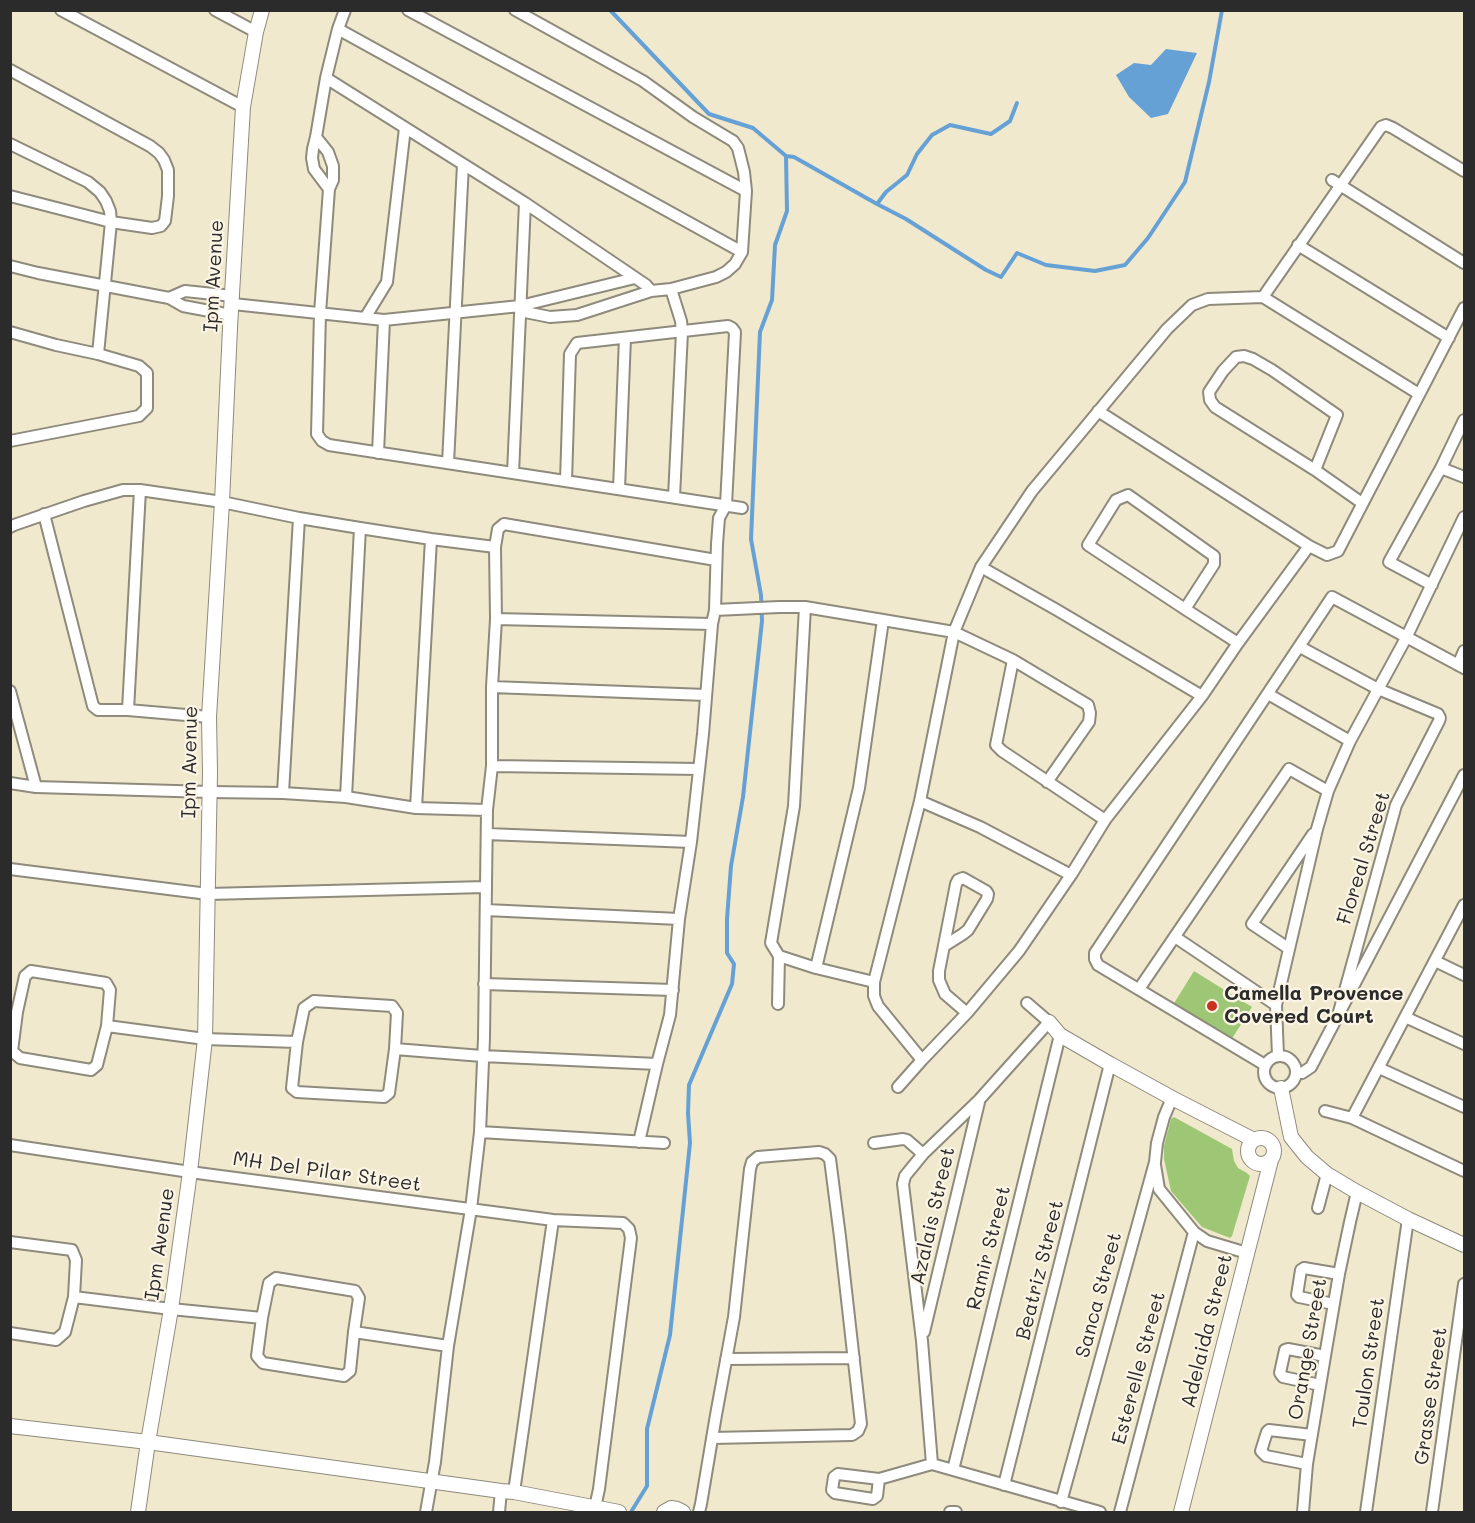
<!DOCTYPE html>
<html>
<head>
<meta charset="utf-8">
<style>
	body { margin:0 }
	#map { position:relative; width:1475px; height:1523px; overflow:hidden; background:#f0e9ce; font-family:Mali,sans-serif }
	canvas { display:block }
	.frame { position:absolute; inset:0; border:12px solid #2b2b2b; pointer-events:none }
</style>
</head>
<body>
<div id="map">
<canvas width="1475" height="1523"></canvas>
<div class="frame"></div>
</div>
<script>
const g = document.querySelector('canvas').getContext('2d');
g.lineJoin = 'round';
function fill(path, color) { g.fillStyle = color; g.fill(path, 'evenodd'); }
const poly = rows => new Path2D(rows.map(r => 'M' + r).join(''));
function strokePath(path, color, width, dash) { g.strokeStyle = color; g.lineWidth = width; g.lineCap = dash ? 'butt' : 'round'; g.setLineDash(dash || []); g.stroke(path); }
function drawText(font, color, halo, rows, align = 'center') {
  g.font = font + ' Mali,sans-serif'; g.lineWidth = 4.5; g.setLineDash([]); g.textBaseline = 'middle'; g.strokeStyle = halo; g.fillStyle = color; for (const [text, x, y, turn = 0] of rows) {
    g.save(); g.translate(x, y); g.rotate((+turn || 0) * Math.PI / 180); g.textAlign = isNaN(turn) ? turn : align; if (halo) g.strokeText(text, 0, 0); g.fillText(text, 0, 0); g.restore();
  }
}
fill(poly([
	[1194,971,1252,1007,1231,1040,1173,1005],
	[1174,1117,1232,1149,1234,1161,1238,1168,1247,1173,1250,1176,1232,1236,1230,1238,1202,1227,1171,1191,1164,1159,1164,1146,1171,1119]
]), '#9dc774');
fill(poly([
	[1166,49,1197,53,1168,114,1151,118,1129,97,1116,75,1134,63,1151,65]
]), '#66a1d6');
strokePath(poly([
	[610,10,709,114,753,128,786,156,787,211,775,245,772,300,760,332,751,539,761,595,762,621,743,797,731,866,727,919,727,953,734,964,732,984,689,1085,688,1113,690,1143,670,1335,647,1429,647,1486,631,1512],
	[786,156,794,157,877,204,906,219,986,270,1001,277,1017,253,1046,265,1095,271,1125,265,1148,238,1185,182,1209,82,1222,10],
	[877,204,886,192,907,175,917,154,932,135,950,125,991,134,1010,121,1017,103]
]), '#66a1d6', 4);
const minor = poly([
	[61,10,243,107],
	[215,10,256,32],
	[408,10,746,191],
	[338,29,742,252],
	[10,70,150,146,159,153,164,160,168,170,168,196,165,221,161,226,152,228,111,222,10,196],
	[326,78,525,203,646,285,651,291,671,289,716,277,726,272,735,264,742,252,746,191,744,172,738,148,733,141,693,117,643,81,515,10],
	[316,137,328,152,333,166,333,180,329,189,320,313,317,434,322,441,329,445,742,508],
	[10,144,88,182,100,192,106,201,110,211,111,222,98,354],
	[1332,180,1464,263],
	[329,189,314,169,312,158,313,149,316,137,326,78,338,29,345,10],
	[1298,245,1449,338],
	[10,266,38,273,169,298,183,306,231,315],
	[671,289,681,321,682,332,674,497],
	[1263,297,1381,127,1386,125,1393,128,1464,171],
	[169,298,185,291,233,296],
	[233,304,384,320,520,306,635,278],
	[520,311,550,317,577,315,651,291],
	[365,318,387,282,405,128],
	[10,332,56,345,98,354,139,366,147,373,147,408,139,416,10,441],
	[1098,411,1309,546,1327,555,1338,551,1464,308],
	[378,453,384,320],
	[448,463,463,164],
	[1441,468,1464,477],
	[1315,470,1337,415,1272,370,1253,359,1244,356,1236,357,1223,371,1209,392,1210,400,1215,407,1315,470,1362,503],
	[513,473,525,203],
	[566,481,570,354,577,343,728,326,732,328,735,332,726,505,719,518,717,544,715,610,712,624,703,734,691,842,679,919,670,1015,657,1064,639,1142],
	[619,489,625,338],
	[44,514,93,706,98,710,128,710,209,717],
	[10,527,14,525,84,501,123,490,140,490,222,502,299,518,360,528,431,539,495,547],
	[981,567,1057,610,1202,696],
	[1432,585,1389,562,1441,468,1464,420],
	[1185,609,1214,564,1214,556,1128,495,1116,500,1088,545,1185,609,1238,643],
	[715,610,779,607,805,607,883,620,954,632,1013,660,1088,705,1090,713,1089,722,1047,782],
	[496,619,712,624],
	[1300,647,1378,689,1438,714,1440,718,1439,721,1396,805,1339,1012],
	[1013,660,996,745,1002,751,1105,820],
	[1458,665,1464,651],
	[492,687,706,695],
	[10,691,36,787],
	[1268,694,1350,741],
	[128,710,140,490],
	[492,766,699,769],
	[10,783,36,787,210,792,283,793,346,797,416,808,487,810],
	[283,793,299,518],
	[346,797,360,528],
	[920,801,980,827,1071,875],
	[416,808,431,539],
	[487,834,691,842],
	[10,869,208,894,486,887],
	[486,910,679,919],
	[1175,937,1276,1005],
	[944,946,963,934,968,930,987,899,988,894,986,891,963,878,958,880,956,884,939,971,939,980,945,994,967,1013],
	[1288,948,1252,924,1313,834],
	[779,956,816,968,874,982],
	[1435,961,1464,975],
	[816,968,859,788,883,620],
	[31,971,106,983,110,990,107,1026,97,1065,91,1070,20,1058,12,1051,17,1012,25,976,31,971],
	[484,984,673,990],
	[1139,989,1289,769,1328,791],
	[778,1004,779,956,771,943,794,806,805,607],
	[1405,1017,1464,1044],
	[107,1026,205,1039,297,1042,292,1088,297,1092,384,1097,389,1093,395,1049],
	[297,1042,304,1008,314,1001,392,1006,397,1013,395,1049,482,1056,657,1064],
	[1278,1056,1276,1005,1317,829,1328,791,1350,741,1406,638,1464,517],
	'1264 1072a16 16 0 1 1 32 0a16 16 0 1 1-32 0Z',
	[922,1060,878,1006,874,996,874,982,920,801,954,632,981,567,1032,491,1167,329,1192,305,1208,299,1263,297,1419,394],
	[1265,1065,1098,965,1095,959,1095,953,1332,597,1464,668],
	[1379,1068,1464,1107],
	[1296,1073,1302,1073,1311,1067,1464,775],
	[898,1087,922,1060,967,1013,1019,951,1071,875,1105,820,1202,696,1238,643,1309,546],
	[1325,1111,1352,1118,1464,1171],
	[1352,1118,1464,905],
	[480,1132,664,1143],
	[874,1143,903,1139,907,1140,923,1154],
	[10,1145,190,1172,553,1220,623,1223,629,1229,631,1238,599,1489,594,1512],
	[1155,1165,1159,1189,1194,1232,1207,1241,1247,1253],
	[1318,1208,1327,1174],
	[10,1242,72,1250,76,1260,74,1297,171,1309,262,1318,257,1356,263,1363,344,1376,350,1371,354,1332],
	[1334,1304,1299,1297,1297,1295,1301,1270,1304,1268,1339,1274],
	[262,1318,269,1283,276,1278,355,1291,359,1298,354,1332,448,1346],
	[924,1332,979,1102],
	[10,1333,56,1340,65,1332,74,1297],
	[726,1359,854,1358],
	[1320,1385,1283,1377,1280,1373,1285,1350,1288,1349,1325,1356],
	[932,1464,922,1341,903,1184,905,1176,923,1154,979,1100,1049,1022,1027,1003],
	[1307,1464,1266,1456,1261,1451,1267,1432,1269,1430,1312,1435],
	[953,1470,1060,1035],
	[879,1479,877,1496,873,1499,835,1493,832,1490,834,1477,838,1474,879,1479,932,1464,1100,1512],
	[1004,1485,1110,1064],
	[514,1492,553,1220],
	[1061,1502,1155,1162,1157,1143,1164,1117,1172,1098],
	[426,1512,435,1462,448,1346,471,1209,480,1132,484,1038,487,810,492,766,492,687,496,619,495,547,498,529,504,524,716,560],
	[499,1512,501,1491],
	[699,1512,701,1504,716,1415,734,1317,750,1169,752,1162,758,1157,819,1152,825,1154,830,1159,840,1237,861,1424,858,1431,852,1435,712,1438],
	[950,1512,956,1512],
	[1120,1512,1194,1232],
	[1303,1512,1307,1464,1325,1356,1339,1274,1350,1222,1357,1192],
	[1366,1512,1408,1219],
	[1432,1512,1464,1284]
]);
const tertiary = poly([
	[1049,1022,1060,1035,1110,1064,1172,1098,1254,1140],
	[1281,1088,1291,1137,1307,1157,1327,1174,1357,1192,1408,1219,1464,1245],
	'1248 1151a13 13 0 1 1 26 0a13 13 0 1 1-26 0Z',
	[10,1426,148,1442,501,1491,514,1492,619,1512],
	[138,1512,148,1442,171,1309,190,1172,205,1039,210,772,209,717,222,502,230,328,243,107,256,32,262,10],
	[664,1512,671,1508,677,1509,683,1512],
	[1181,1512,1271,1160]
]);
strokePath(minor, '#8e8a7c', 14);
strokePath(tertiary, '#8e8a7c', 16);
strokePath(minor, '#fff', 10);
strokePath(tertiary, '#fff', 14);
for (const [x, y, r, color] of [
	[1212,1006,6,"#c8321e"]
]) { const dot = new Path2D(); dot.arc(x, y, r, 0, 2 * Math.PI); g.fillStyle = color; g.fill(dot); strokePath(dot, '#fcf5e5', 2); }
drawText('20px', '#2b2b2b', '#fcf5e5', [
	["Ipm Avenue",214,276,-87],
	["Ipm Avenue",190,762,-89],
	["Floreal Street",1364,858,-73],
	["MH Del Pilar Street",327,1172,8],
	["Azalais Street",933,1216,-77],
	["Ipm Avenue",160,1244,-82],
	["Ramir Street",989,1248,-76],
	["Beatriz Street",1040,1270,-76],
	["Sanca Street",1099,1295,-75],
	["Adelaida Street",1207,1331,-76],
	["Orange Street",1308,1349,-80],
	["Toulon Street",1369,1363,-82],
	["Esterelle Street",1139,1368,-75],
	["Grasse Street",1431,1396,-82]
]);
drawText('bold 20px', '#2b2b2b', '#fcf5e5', [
	["Camella Provence",1224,994],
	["Covered Court",1224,1017]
], 'left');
</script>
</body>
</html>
